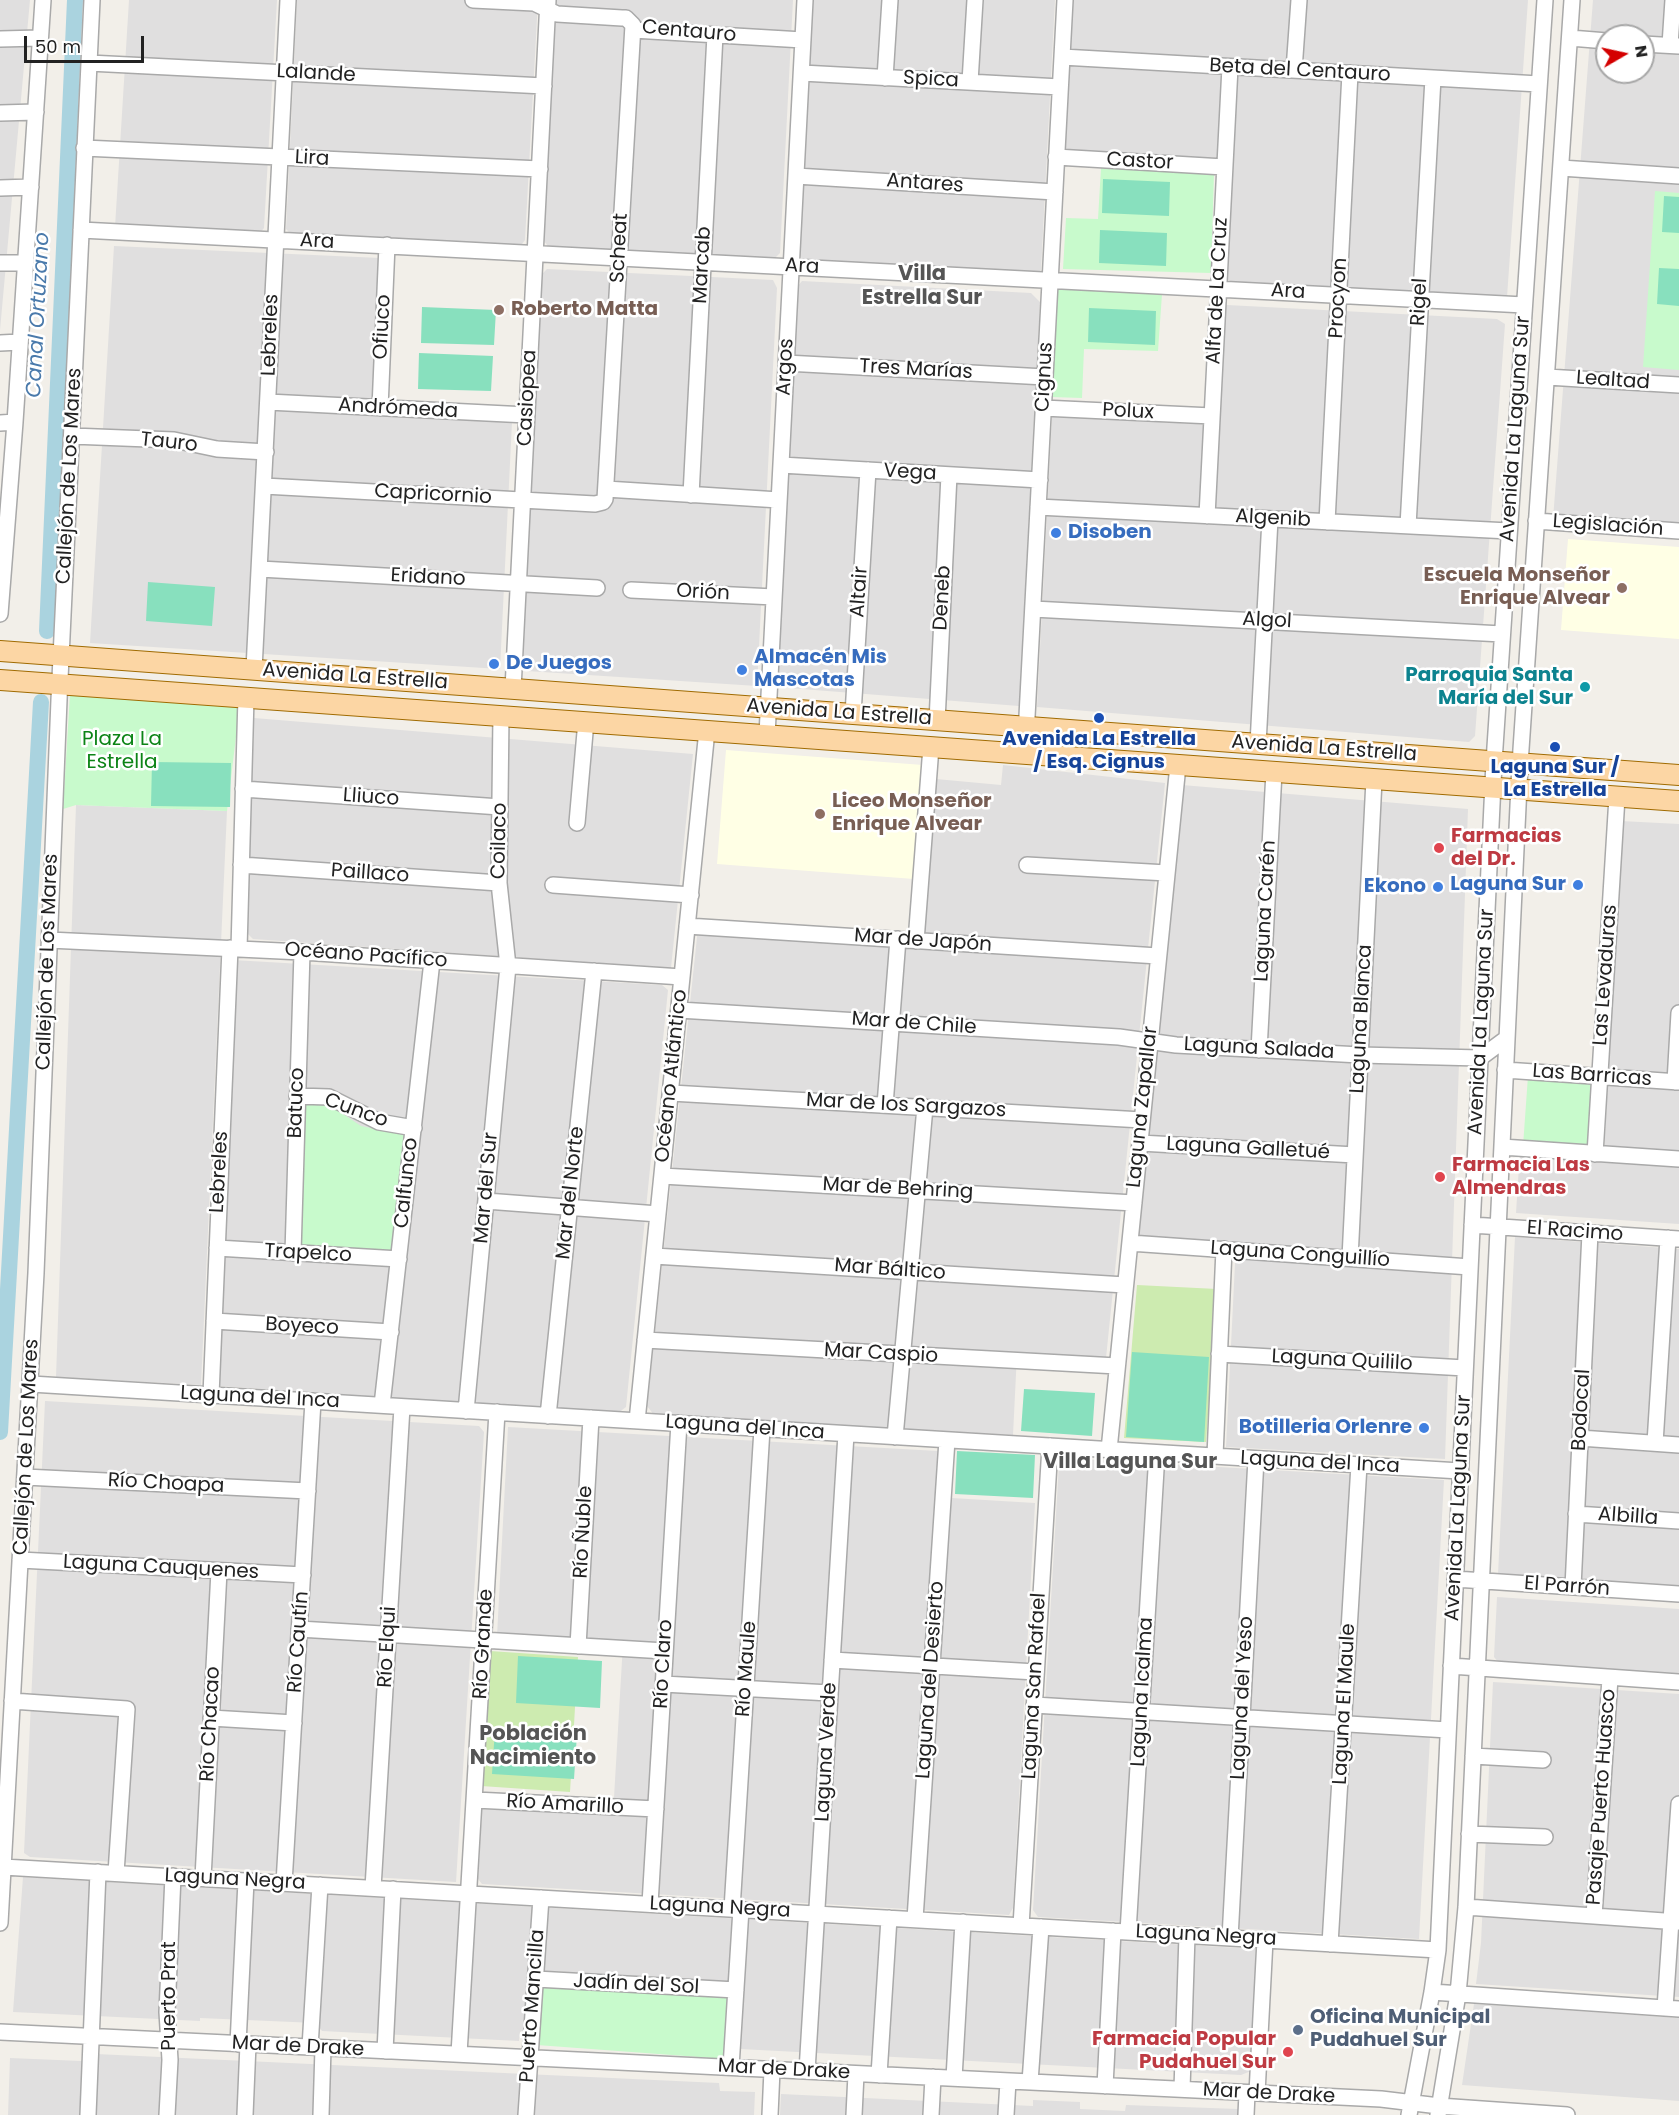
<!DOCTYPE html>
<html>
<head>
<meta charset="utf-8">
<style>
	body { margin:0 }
	#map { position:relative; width:1679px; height:2115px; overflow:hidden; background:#f2efe9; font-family:Poppins,sans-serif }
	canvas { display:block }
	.north { position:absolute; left:1595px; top:24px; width:60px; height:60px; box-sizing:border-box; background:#fff; border:2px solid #a7a7a7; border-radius:50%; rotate:81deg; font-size:16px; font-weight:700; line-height:24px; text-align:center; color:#222 }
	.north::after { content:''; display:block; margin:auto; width:21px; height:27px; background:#d40000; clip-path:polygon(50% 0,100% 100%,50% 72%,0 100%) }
	.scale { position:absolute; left:24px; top:36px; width:120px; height:27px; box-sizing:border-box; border:3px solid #222; border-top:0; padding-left:8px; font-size:18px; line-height:21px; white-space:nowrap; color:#222; -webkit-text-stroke:4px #fff; paint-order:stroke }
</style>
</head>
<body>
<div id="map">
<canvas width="1679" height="2115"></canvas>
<div class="north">N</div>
<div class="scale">50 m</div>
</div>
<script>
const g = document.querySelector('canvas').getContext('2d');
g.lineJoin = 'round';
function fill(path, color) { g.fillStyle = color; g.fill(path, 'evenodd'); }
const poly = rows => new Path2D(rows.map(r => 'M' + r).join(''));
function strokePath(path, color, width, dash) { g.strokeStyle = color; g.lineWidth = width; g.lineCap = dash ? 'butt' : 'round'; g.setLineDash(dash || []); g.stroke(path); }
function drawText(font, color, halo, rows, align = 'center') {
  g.font = font + ' Poppins,sans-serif'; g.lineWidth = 5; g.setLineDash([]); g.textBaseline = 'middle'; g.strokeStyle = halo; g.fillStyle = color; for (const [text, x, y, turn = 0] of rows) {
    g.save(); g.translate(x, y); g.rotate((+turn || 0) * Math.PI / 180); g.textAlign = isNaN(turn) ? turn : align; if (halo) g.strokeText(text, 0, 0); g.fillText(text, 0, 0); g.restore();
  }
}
fill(poly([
	[0,0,30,0,0,330],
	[129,0,277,0,264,228,259,234,115,227],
	[297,0,538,0,525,240,519,248,293,236,286,229],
	[556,0,793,0,780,253,772,261,551,250,544,241],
	[812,0,1055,0,1041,270,1034,275,805,263,798,253],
	[1073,0,1528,0,1507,297,1234,283,1226,279,1231,163,1065,156],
	[1593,0,1679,0,1679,527,1553,519],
	[1607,36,1643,36,1643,72,1607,72],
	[114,246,380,258,374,415,512,422,500,669,90,643],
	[547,269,773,280,777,288,757,686,527,671,522,664,542,274],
	[802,281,1031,293,1040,302,1019,706,776,687,797,287],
	[1227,305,1497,319,1505,324,1475,736,1469,742,1037,707,1052,416,1215,425,1223,307],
	[254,718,693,754,671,968,253,939,247,933],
	[1003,765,1165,783,1106,1358,1017,1354,1013,1435,654,1415,647,1406,698,928,923,945,936,779,1001,785],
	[1182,785,1468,809,1445,1459,1226,1447,1236,1243,1138,1237],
	[76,805,227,811,201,1385,56,1377],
	[1621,821,1679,824,1679,1224,1516,1213,1520,1150,1604,1157],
	[233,960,662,985,668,990,626,1407,618,1413,217,1386],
	[1515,1237,1679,1249,1679,1587,1498,1574],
	[45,1401,479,1426,484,1432,456,1882,30,1857,24,1853],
	[508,1427,938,1451,935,1497,1035,1503,1013,1908,1009,1915,482,1884,478,1879,482,1809,613,1815,623,1643,497,1636],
	[1063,1458,1444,1480,1419,1939,1038,1917,1033,1910,1059,1463],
	[1497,1597,1679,1609,1679,1675,1499,1663,1494,1657],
	[1493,1682,1679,1694,1679,1997,1476,1984,1481,1943],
	[23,1877,1256,1949,1251,2071,1241,2075,740,2049,741,1982,531,1970,527,2028,520,2032,519,2041,322,2031,316,2023,200,2018,200,2021,13,2012],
	[1474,2004,1679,2018,1679,2101,1462,2085],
	[96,2054,719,2083,720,2091,755,2092,754,2115,8,2115,10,2058,81,2061],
	[781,2094,1033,2106,1033,2100,1080,2102,1080,2109,1125,2111,1126,2105,1238,2109,1238,2115,780,2115]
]), '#e0dfdf');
fill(poly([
	[1568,539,1679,547,1679,639,1561,630],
	[726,750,923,765,914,879,717,864]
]), '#ffffe5');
fill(poly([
	[1137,1285,1217,1289,1206,1442,1124,1438],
	[490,1651,578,1657,570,1792,481,1786]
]), '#cdebb0');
fill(poly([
	[1101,168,1214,174,1211,273,1063,269,1066,218,1098,219],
	[1655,191,1679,193,1679,370,1643,367],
	[1058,289,1162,294,1158,351,1084,349,1082,398,1052,397],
	[70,694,240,704,227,811,76,805,63,809],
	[1528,1076,1595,1079,1590,1148,1523,1146],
	[303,1102,328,1104,361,1126,405,1135,391,1251,297,1246],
	[542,1983,730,1994,726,2059,537,2045]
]), '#c8facc');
fill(poly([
	[1103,179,1170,182,1169,216,1102,213],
	[1664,196,1679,197,1679,233,1662,232],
	[1100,230,1167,233,1166,266,1099,263],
	[1659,268,1679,269,1679,306,1657,304],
	[422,307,496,310,494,345,421,343],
	[1089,308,1156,311,1155,345,1088,342],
	[419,353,493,356,491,391,418,389],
	[148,582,215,587,212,626,146,621],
	[152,762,231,763,230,807,151,806],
	[1132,1352,1209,1357,1204,1442,1126,1437],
	[1024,1389,1095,1393,1092,1436,1021,1431],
	[957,1451,1035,1455,1033,1498,955,1494],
	[518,1656,602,1661,600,1708,516,1703],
	[495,1729,577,1734,574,1779,492,1774]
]), '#88e0be');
strokePath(poly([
	[47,631,75,0],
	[0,1432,41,702]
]), '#aad3df', 16);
const minor = poly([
	[633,30,803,40],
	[1570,38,1607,41],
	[0,39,40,38],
	[1643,44,1679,46],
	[1670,45,1673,0],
	[1062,57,1539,84],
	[89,63,544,86],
	[1294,70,1299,0],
	[802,73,1060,87],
	[885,78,890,0],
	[970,82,975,0],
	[0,113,36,112],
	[84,148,540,169],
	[1056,157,1224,167],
	[1561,168,1679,176],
	[796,176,1055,192],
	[0,188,31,187],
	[81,230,1524,305],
	[0,263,26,263],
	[0,343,20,342],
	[786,363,1045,377],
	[1547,377,1679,385],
	[268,402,527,415],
	[380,408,387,245],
	[1043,408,1212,416],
	[0,423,15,422],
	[72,436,174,440,217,449,266,452],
	[781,465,1040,480],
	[264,486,595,504,603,502,605,499,633,25,626,18,622,18,557,14,534,3,473,0],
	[606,489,779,500],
	[691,495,715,35],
	[1038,507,1509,531],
	[1207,516,1230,67],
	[1536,521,1679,531],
	[1327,522,1350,73],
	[1408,526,1433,78],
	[260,569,597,588],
	[631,590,774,597],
	[1033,609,1502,634],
	[0,614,15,422,43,0],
	[254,669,288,0],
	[513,689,548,0],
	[853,714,868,470],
	[937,721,949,475],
	[767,735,805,0],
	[1258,744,1270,519],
	[1025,754,1065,0],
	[243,789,500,807],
	[577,823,586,721],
	[241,865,499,883],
	[1027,865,1167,873],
	[553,885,691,895],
	[687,926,1158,956],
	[49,940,302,952,682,977],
	[916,941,931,747],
	[239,949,246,697],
	[679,1010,1119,1037,1176,1045,1360,1055,1480,1058,1507,1038],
	[1259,1050,1274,772],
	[1505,1070,1679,1082],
	[1675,1082,1679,1013],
	[671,1093,1142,1120],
	[297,1096,329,1097,379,1122,414,1128],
	[885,1105,898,939],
	[1140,1143,1355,1155],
	[1502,1147,1679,1159],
	[1595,1154,1617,797],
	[662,1176,1134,1203],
	[486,1201,658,1214],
	[1472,1225,1679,1239],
	[1130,1243,1470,1267],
	[217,1248,399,1259],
	[293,1253,302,952],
	[654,1256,1125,1285],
	[1350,1258,1374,780],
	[214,1321,391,1332],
	[645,1340,1117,1366],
	[1219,1354,1465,1368],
	[31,1384,1460,1471],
	[211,1395,230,948],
	[382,1405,432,961],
	[466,1411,508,966,499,883,501,715],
	[548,1416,594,971],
	[637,1421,707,730],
	[895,1437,925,1107],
	[1580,1438,1679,1445],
	[1655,1443,1668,1238],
	[1109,1450,1178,765],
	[1215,1456,1224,1249],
	[25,1477,308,1491],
	[1576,1514,1679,1521],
	[20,1560,303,1575],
	[1455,1579,1679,1594],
	[1573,1587,1590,1233],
	[299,1629,665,1651],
	[578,1646,591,1418],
	[832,1660,1036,1672],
	[1451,1666,1679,1682],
	[663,1684,830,1693],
	[12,1701,127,1709,116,1873],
	[1034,1705,1448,1730],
	[211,1718,294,1723],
	[1473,1756,1543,1760],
	[475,1800,656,1809],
	[1469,1834,1545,1837],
	[3,1867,1438,1950],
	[203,1878,219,1571],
	[284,1883,313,1401],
	[373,1888,402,1407],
	[650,1904,679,1423],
	[1466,1907,1679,1922],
	[732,1909,762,1429],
	[1594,1916,1610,1678],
	[915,1919,947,1440],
	[0,1923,36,1273,59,700,92,0],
	[1021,1926,1050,1446],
	[1128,1932,1157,1453],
	[1230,1938,1256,1459],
	[1330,1944,1359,1465],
	[536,1979,736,1990],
	[1432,1992,1679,2009],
	[1665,2008,1679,1804],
	[0,2032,1381,2099,1439,2106,1567,2115],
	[238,2044,246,1881],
	[310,2047,320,1885],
	[385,2051,393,1889],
	[459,2054,497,1412],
	[731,2067,741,1909],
	[807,2071,846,1434],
	[879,2075,889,1918],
	[954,2078,963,1922],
	[1030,2082,1041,1927],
	[1105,2086,1113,1931],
	[1182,2089,1187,1935],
	[1257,2093,1265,1940],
	[88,2115,98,1872],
	[167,2115,170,2060,167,2012,173,1876],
	[245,2115,248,2044],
	[321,2115,323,2048],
	[526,2115,541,1898],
	[770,2115,772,2070],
	[854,2115,856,2074],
	[931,2115,933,2077],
	[1006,2115,1008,2081],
	[1246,2115,1247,2093],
	[1409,2115,1432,1992,1438,1950,1494,762,1545,0],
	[1438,2115,1458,1994,1466,1907,1520,764,1572,0]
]);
const major = poly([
	[0,651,1679,775],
	[0,680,1679,801]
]);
strokePath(minor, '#a9a9a9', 18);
strokePath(major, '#a06b00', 22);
strokePath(minor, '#fff', 15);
strokePath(major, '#fcd6a4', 20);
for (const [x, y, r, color] of [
	[499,310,6,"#8d6e63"],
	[1056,533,6,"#3f7fe0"],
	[1622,588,6,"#8d6e63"],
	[494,664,6,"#3f7fe0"],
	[742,670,6,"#3f7fe0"],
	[1585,687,6,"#0f9aa8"],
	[1099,718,6,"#1a4fb4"],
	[1555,747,6,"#1a4fb4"],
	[820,814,6,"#8d6e63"],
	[1439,848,6,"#e0444e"],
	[1578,885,6,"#3f7fe0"],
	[1438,887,6,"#3f7fe0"],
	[1440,1177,6,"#e0444e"],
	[1424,1428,6,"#3f7fe0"],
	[1298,2030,6,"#5c6f8a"],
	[1288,2052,6,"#e0444e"]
]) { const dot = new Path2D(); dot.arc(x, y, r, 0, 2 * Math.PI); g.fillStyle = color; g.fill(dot); strokePath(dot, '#fff', 2); }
drawText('20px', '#222', '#fff', [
	["Centauro",689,32,5],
	["Beta del Centauro",1300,71,3],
	["Lalande",316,74,3],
	["Spica",931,80,3],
	["Lira",312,159,3],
	["Castor",1140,162,3],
	["Antares",925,184,4],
	["Ara",317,242,3],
	["Scheat",620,248,-87],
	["Marcab",703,265,-87],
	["Ara",802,267,3],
	["Alfa de La Cruz",1218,291,-87],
	["Ara",1288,292,3],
	["Procyon",1339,298,-87],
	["Rigel",1420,302,-87],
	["Ofiuco",383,327,-87],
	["Lebreles",271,335,-88],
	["Argos",786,367,-87],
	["Tres Marías",916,370,3],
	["Cignus",1045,377,-87],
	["Lealtad",1613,381,4],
	["Casiopea",528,398,-87],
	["Andrómeda",398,409,3],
	["Polux",1128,412,3],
	["Avenida La Laguna Sur",1516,429,-86],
	["Tauro",169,443,6],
	["Vega",910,473,3],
	["Callejón de Los Mares",70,476,-87],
	["Capricornio",433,495,3],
	["Algenib",1273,519,3],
	["Legislación",1608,526,4],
	["Eridano",428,578,3],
	["Altair",860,592,-86],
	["Orión",703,593,3],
	["Deneb",943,598,-87],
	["Algol",1267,621,3],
	["Avenida La Estrella",355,677,4],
	["Avenida La Estrella",839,713,4],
	["Avenida La Estrella",1324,749,4],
	["Lliuco",371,798,4],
	["Coilaco",500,841,-89],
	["Paillaco",370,874,4],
	["Laguna Carén",1266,911,-87],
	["Mar de Japón",923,941,4],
	["Océano Pacífico",366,956,4],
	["Callejón de Los Mares",48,962,-88],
	["Las Levaduras",1606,975,-86],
	["Laguna Blanca",1362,1019,-87],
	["Avenida La Laguna Sur",1482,1022,-87],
	["Mar de Chile",914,1024,4],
	["Laguna Salada",1259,1049,3],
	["Océano Atlántico",672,1076,-84],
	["Las Barricas",1592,1076,4],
	["Batuco",297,1103,-88],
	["Mar de los Sargazos",906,1106,3],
	["Laguna Zapallar",1143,1107,-84],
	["Cunco",356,1111,20],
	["Laguna Galletué",1248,1149,3],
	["Lebreles",220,1172,-87],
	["Calfunco",407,1183,-84],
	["Mar del Sur",487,1188,-85],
	["Mar de Behring",898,1189,3],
	["Mar del Norte",571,1193,-84],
	["El Racimo",1575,1232,4],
	["Trapelco",308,1254,3],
	["Laguna Conguillío",1300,1255,4],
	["Mar Báltico",890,1270,4],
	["Boyeco",302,1327,3],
	["Mar Caspio",881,1354,3],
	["Laguna Quililo",1342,1361,3],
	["Laguna del Inca",260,1398,3],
	["Bodocal",1582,1410,-87],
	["Laguna del Inca",745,1428,4],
	["Callejón de Los Mares",27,1447,-87],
	["Laguna del Inca",1320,1463,3],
	["Río Choapa",166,1484,3],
	["Avenida La Laguna Sur",1459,1508,-87],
	["Albilla",1628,1517,4],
	["Río Ñuble",584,1532,-87],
	["Laguna Cauquenes",161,1568,3],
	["El Parrón",1567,1587,4],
	["Río Cautín",299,1642,-86],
	["Río Grande",484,1644,-87],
	["Río Elqui",388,1647,-87],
	["Río Claro",664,1664,-87],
	["Río Maule",747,1669,-86],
	["Laguna del Desierto",931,1680,-86],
	["Laguna San Rafael",1035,1686,-87],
	["Laguna Icalma",1143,1692,-87],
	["Laguna del Yeso",1243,1698,-87],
	["Laguna El Maule",1345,1704,-87],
	["Río Chacao",211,1724,-87],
	["Laguna Verde",827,1752,-87],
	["Pasaje Puerto Huasco",1602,1797,-86],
	["Río Amarillo",565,1805,3],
	["Laguna Negra",235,1880,3],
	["Laguna Negra",720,1908,3],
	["Laguna Negra",1206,1936,3],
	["Jadín del Sol",636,1985,3],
	["Puerto Prat",170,1996,-90],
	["Puerto Mancilla",533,2006,-86],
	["Mar de Drake",298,2047,3],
	["Mar de Drake",784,2070,3],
	["Mar de Drake",1269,2094,3]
]);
drawText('bold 20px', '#785e54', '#fff', [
	["Roberto Matta",511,310],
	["Escuela Monseñor",1610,576,"right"],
	["Enrique Alvear",1610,599,"right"],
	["Liceo Monseñor",832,802],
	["Enrique Alvear",832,825]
], 'left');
drawText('bold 20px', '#366cbe', '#fff', [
	["Disoben",1068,533],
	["Almacén Mis",754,658],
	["Mascotas",754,681],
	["De Juegos",506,664],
	["Laguna Sur",1566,885,"right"],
	["Ekono",1426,887,"right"],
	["Botilleria Orlenre",1412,1428,"right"]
], 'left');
drawText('bold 20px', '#0d838f', '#fff', [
	["Parroquia Santa",1573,676],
	["María del Sur",1573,699]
], 'right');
drawText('20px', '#0c8416', '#fff', [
	["Plaza La",122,740],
	["Estrella",122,763]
]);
drawText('bold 20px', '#164399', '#fff', [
	["Avenida La Estrella",1099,740],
	["/ Esq. Cignus",1099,763],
	["Laguna Sur /",1555,768],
	["La Estrella",1555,791]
]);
drawText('bold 20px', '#be3a42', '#fff', [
	["Farmacias",1451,837],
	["del Dr.",1451,860],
	["Farmacia Las",1452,1166],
	["Almendras",1452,1189],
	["Farmacia Popular",1276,2040,"right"],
	["Pudahuel Sur",1276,2063,"right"]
], 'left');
drawText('bold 20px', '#4e5e75', '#fff', [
	["Oficina Municipal",1310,2018],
	["Pudahuel Sur",1310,2041]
], 'left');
drawText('bold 21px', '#555', '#fff', [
	["Villa",922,275],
	["Estrella Sur",922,299],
	["Villa Laguna Sur",1130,1463],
	["Población",533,1735],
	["Nacimiento",533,1759]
]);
drawText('italic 21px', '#4a7aab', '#fff', [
	["Canal Ortuzano",39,315,-87]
]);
</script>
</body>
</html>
